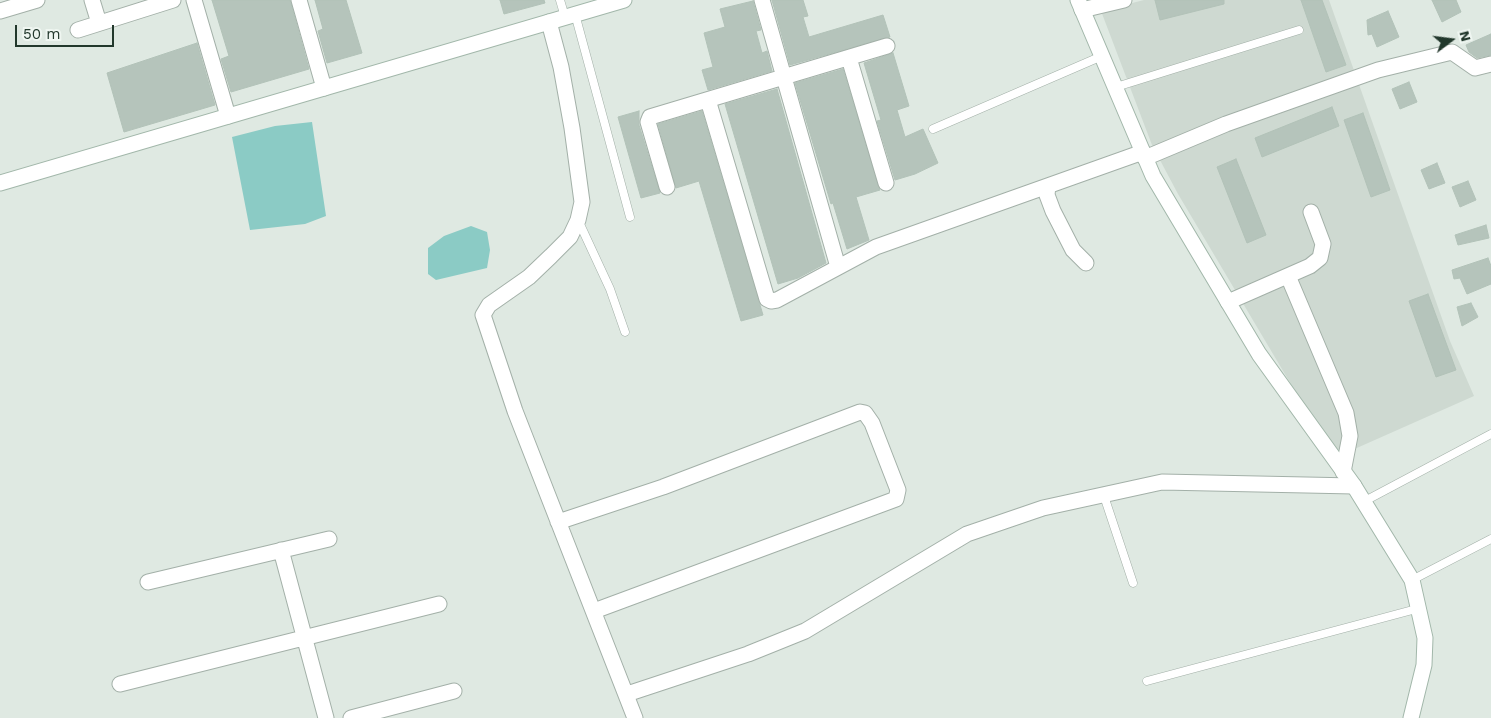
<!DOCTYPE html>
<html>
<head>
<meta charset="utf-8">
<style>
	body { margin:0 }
	#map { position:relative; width:1491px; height:718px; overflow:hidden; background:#dfe9e2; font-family:"Work Sans",sans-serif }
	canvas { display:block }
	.north { position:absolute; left:1426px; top:15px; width:50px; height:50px; -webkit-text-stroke:4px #eff6f1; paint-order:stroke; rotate:75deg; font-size:14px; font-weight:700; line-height:20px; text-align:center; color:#22382c }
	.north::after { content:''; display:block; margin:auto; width:18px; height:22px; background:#22382c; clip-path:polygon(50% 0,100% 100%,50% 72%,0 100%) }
	.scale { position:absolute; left:15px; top:25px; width:99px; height:22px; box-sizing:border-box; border:2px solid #22382c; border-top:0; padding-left:6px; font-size:15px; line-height:18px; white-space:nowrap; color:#22382c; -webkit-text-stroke:4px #eff6f1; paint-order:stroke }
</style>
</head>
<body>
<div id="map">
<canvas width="1491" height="718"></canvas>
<div class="north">N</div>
<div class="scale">50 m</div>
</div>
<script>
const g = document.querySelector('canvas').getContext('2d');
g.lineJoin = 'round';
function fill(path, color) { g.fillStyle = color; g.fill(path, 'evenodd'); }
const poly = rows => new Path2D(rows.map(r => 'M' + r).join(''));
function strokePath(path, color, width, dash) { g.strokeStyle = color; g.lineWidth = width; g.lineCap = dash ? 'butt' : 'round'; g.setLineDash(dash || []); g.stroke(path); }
fill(poly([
	[1144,0,1329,0,1450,341,1474,396,1341,455,1314,423,1178,194,1152,145,1101,11]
]), '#ced9d1');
fill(poly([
	[312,122,326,216,305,224,250,230,232,137,275,126],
	[471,226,487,232,490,250,487,268,436,280,428,274,428,248,444,236]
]), '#8bcbc5');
const building = poly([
	[212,0,290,0,309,69,231,92,221,59,229,56,212,0],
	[315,0,346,0,362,53,327,63,318,31,323,29,315,0],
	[500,0,544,0,545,3,504,14,500,0],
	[772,0,803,0,808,16,803,17,809,37,883,15,890,37,790,65,772,0],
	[1155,0,1224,0,1224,4,1160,20,1155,0],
	[1301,0,1322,0,1346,65,1326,72,1301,0],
	[1432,0,1456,0,1461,12,1442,22,1432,0],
	[753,1,761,30,756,31,762,53,767,51,772,71,708,90,702,70,713,67,704,33,725,27,720,9,753,1],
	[1388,11,1399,37,1377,47,1372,34,1368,35,1367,20,1388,11],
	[1491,34,1491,55,1477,58,1469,52,1466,45,1491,34],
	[197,43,215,105,124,132,107,73,197,43],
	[893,53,909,106,897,110,905,137,923,129,938,163,915,174,895,180,877,121,881,120,864,63,893,53],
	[843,69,880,190,856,197,869,240,847,249,833,203,831,204,795,83,843,69],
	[1409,82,1417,102,1400,109,1392,89,1409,82],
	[777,89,826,263,798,278,778,284,725,104,777,89],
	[1332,107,1339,126,1262,157,1255,138,1332,107],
	[639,111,639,125,660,193,641,198,618,117,639,111],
	[702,111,763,315,741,321,699,181,676,188,658,124,702,111],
	[1363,113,1390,190,1371,197,1344,120,1363,113],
	[1236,159,1266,235,1247,243,1217,167,1236,159],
	[1437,163,1445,183,1429,189,1421,170,1437,163],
	[1468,181,1476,200,1460,207,1452,187,1468,181],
	[1486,225,1489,238,1458,245,1455,235,1486,225],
	[1488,258,1491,266,1491,284,1467,294,1460,278,1454,279,1452,270,1488,258],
	[1428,294,1456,370,1436,377,1409,301,1428,294],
	[1471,303,1478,317,1462,326,1457,307,1471,303]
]);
fill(building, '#b5c4bb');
strokePath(building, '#b2c2b8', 1);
const lane = poly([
	[560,0,565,17],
	[575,14,630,217],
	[1116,87,1299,30],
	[933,129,1102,56],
	[578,220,610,289,625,332],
	[1103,493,1133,583],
	[1363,502,1491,434],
	[1412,580,1491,539],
	[1147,681,1420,608]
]);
const street = poly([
	[92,0,99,23],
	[194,0,228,116],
	[299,0,324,88],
	[762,0,838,267],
	[1082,10,1124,0],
	[0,11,37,0],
	[549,22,561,67,572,128,582,202,578,220,570,237,551,256,529,277,489,305,483,315,515,411,635,718],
	[78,30,173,0],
	[849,58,886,183],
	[708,100,767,299,771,301,777,300,876,247,1143,152],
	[1145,158,1226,124,1378,70,1452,52,1475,68,1491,64],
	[1048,186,1047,195,1053,211,1073,250,1086,263],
	[667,187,648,122,650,117,887,46],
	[1288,276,1346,413,1350,436,1343,472],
	[1228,302,1310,266,1320,258,1323,244,1311,212],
	[558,522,663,487,860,412,865,413,872,423,898,490,896,499,594,611],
	[281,550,326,718],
	[148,582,329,539],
	[120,684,439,604],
	[627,694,748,654,805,631,967,534,1043,508,1162,482,1354,486],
	[351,718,454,691]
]);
const secondary = poly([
	[1078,0,1153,176,1259,354,1354,486,1412,580,1425,638,1424,665,1411,718],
	[0,183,624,0]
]);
strokePath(lane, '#a3b0a8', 9);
strokePath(street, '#a3b0a8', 17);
strokePath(secondary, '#a2b7aa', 17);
strokePath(lane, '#fff', 8);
strokePath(street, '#fff', 15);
strokePath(secondary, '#fff', 15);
</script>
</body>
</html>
